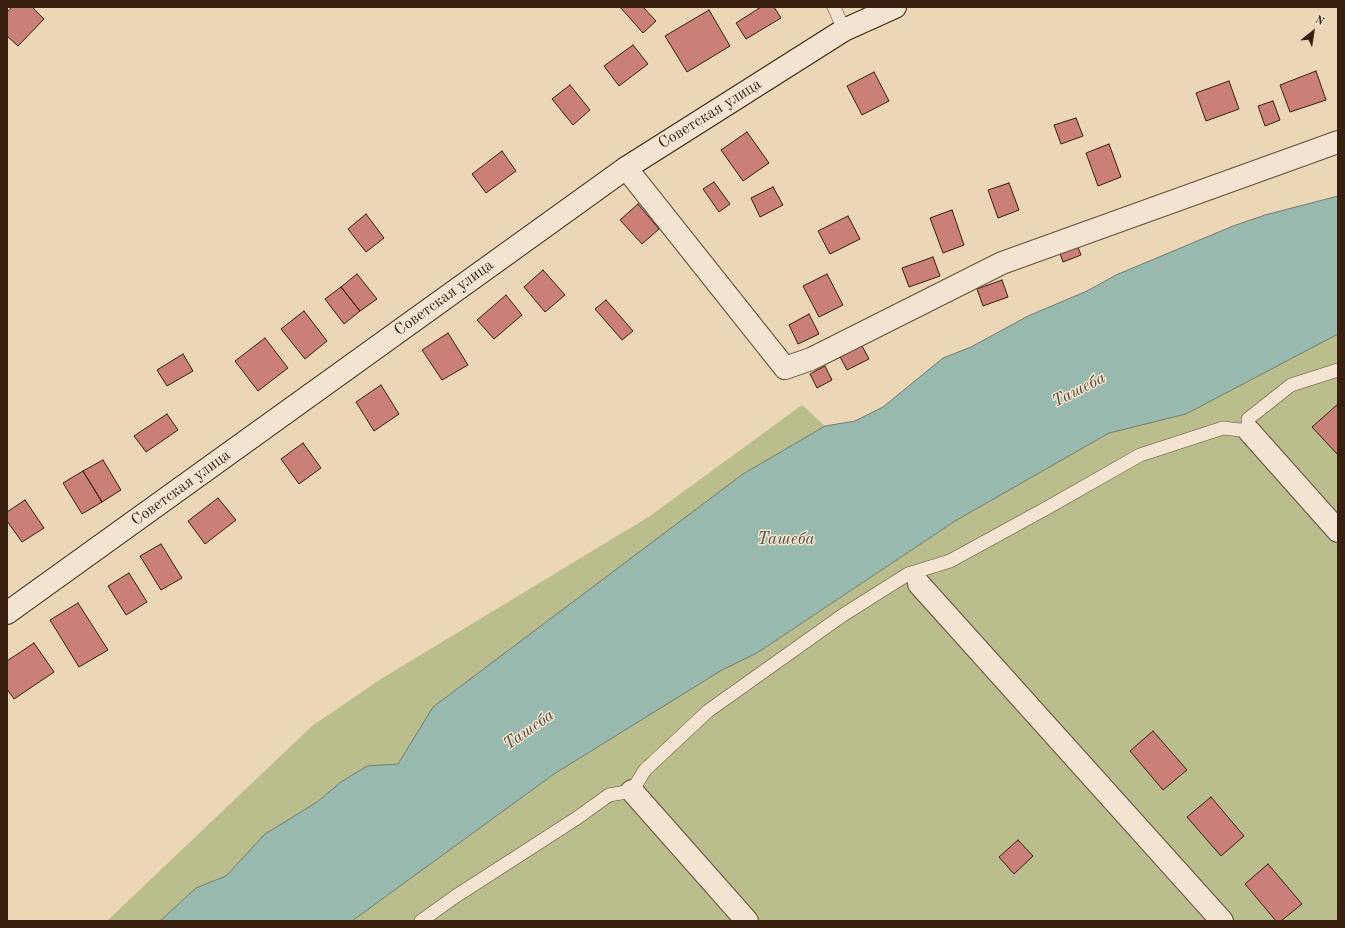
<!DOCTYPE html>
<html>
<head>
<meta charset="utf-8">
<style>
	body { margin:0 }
	#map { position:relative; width:1345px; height:928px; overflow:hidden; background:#ebd6b6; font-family:"Old Standard TT",serif }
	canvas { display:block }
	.frame { position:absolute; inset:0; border:8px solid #381f0d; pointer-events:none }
	.north { position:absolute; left:1293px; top:12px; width:40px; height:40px; -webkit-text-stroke:3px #f2e4d0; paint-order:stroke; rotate:30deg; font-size:11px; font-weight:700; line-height:16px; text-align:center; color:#381f0d }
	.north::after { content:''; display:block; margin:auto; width:14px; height:18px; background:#381f0d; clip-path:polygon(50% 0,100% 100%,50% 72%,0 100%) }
</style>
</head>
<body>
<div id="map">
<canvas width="1345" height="928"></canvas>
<div class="frame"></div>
<div class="north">N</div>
</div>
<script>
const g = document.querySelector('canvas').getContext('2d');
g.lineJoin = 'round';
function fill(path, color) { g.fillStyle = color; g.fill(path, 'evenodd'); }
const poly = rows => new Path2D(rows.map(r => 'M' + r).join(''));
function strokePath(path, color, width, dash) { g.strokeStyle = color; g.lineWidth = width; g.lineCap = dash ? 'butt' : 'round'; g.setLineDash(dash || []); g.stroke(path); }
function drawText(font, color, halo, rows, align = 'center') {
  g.font = font + ' "Old Standard TT",serif'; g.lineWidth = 3; g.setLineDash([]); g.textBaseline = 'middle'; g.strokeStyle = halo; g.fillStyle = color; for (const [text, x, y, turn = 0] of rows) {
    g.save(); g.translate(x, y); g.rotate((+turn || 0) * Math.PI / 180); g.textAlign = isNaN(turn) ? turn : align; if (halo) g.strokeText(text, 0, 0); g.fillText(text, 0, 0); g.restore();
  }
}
fill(poly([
	[1338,334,1338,921,352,921,554,774,722,670,757,653,955,521,1109,433,1186,414],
	[802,405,825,426,743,474,485,670,458,688,433,707,398,764,367,766,341,782,317,802,265,834,226,876,196,888,160,921,107,921,312,726,381,679,650,516]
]), '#babd8c');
const water = poly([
	[1338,196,1338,334,1186,414,1109,433,955,521,757,653,722,670,554,774,352,921,160,921,196,888,226,876,265,834,317,802,341,782,367,766,398,764,433,707,743,474,825,426,855,421,883,407,943,358,971,347,1028,316,1087,291,1116,275,1233,226,1265,215,1338,196]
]);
fill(water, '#98b9ae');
strokePath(water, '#727b6e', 1);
const building = poly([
	[12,7,32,7,44,19,18,46,7,36,7,12,12,7],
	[620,7,643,7,656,21,643,33,620,7],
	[761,7,774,7,781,18,746,39,736,23,761,7],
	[709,10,730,46,687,72,665,36,709,10],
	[633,45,648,64,619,86,604,66,633,45],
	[1316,71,1326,100,1290,112,1280,85,1316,71],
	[874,72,889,101,862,115,847,86,874,72],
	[1229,81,1239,109,1206,121,1196,93,1229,81],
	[570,85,590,110,573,125,552,99,570,85],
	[1273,101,1280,120,1265,126,1258,106,1273,101],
	[1076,118,1083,136,1061,144,1054,125,1076,118],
	[747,132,769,163,743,181,721,150,747,132],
	[1109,144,1121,177,1098,186,1086,153,1109,144],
	[502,151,516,171,486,193,472,174,502,151],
	[714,182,730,204,719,212,703,189,714,182],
	[1009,183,1019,210,998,218,988,190,1009,183],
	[773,187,783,205,760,217,751,198,773,187],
	[638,204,659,229,642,244,620,220,638,204],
	[952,210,964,245,943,253,930,218,952,210],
	[366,214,384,238,366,252,348,229,366,214],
	[848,216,860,239,830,254,818,231,848,216],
	[1076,242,1081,255,1063,262,1058,248,1076,242],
	[933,257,940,276,909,287,902,268,933,257],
	[543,270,565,295,545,312,524,287,543,270],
	[357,274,377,299,360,311,341,287,357,274],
	[827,274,843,305,819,317,803,286,827,274],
	[1002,280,1008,297,983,306,977,289,1002,280],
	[341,287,360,311,344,324,325,299,341,287],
	[506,295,522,315,494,339,477,320,506,295],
	[606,300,633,331,622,340,595,309,606,300],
	[304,311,327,341,305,359,281,329,304,311],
	[809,314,819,334,798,344,789,325,809,314],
	[448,333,468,365,442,380,422,350,448,333],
	[265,338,288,368,258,391,235,361,265,338],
	[861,344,869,359,847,370,839,355,861,344],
	[183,354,193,371,167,386,157,370,183,354],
	[825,366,832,380,817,388,810,374,825,366],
	[381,385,399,414,374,431,356,402,381,385],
	[1338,404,1338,455,1312,427,1338,404],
	[167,414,178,430,146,452,134,436,167,414],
	[303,443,321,468,299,484,281,459,303,443],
	[103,460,121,490,102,502,83,471,103,460],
	[83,471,102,502,82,514,63,483,83,471],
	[218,498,236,520,205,544,188,521,218,498],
	[25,500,44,528,22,542,7,521,7,512,25,500],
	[161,544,182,578,161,590,140,556,161,544],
	[129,573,147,602,126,615,108,586,129,573],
	[78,603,108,650,79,667,50,620,78,603],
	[34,643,54,672,14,699,7,689,7,661,34,643],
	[1153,731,1187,770,1163,790,1130,751,1153,731],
	[1211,797,1244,836,1221,856,1187,817,1211,797],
	[1018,840,1033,856,1014,874,999,857,1018,840],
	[1268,864,1302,904,1281,921,1276,921,1245,884,1268,864]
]);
fill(building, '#ca8079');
strokePath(building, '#381f0d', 1);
const lane = poly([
	[834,7,844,30],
	[908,574,950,561,1045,509,1140,455,1223,428,1249,431,1248,419,1291,385,1338,370],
	[421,921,456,896,577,818,609,795,632,791,645,770,708,711,843,615,908,574,919,584]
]);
const street = poly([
	[626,168,785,368,811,359,1002,263,1338,142],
	[1249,431,1338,531],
	[919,584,1222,921],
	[632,791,747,921]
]);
const secondary = poly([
	[7,613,626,168,844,30,895,7]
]);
strokePath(lane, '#654d37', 14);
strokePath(street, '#654d37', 24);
strokePath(secondary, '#381f0d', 24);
strokePath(lane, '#f2e4d0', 13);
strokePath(street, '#f2e4d0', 22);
strokePath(secondary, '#f2e4d0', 22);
drawText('16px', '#381f0d', '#f2e4d0', [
	["Советская улица",710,114,-32],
	["Советская улица",444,298,-36],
	["Советская улица",181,488,-36]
]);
drawText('italic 17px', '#554d3d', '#f2e4d0', [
	["Ташеба",1079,390,-27],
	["Ташеба",786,540],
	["Ташеба",529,730,-35]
]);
</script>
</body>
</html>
